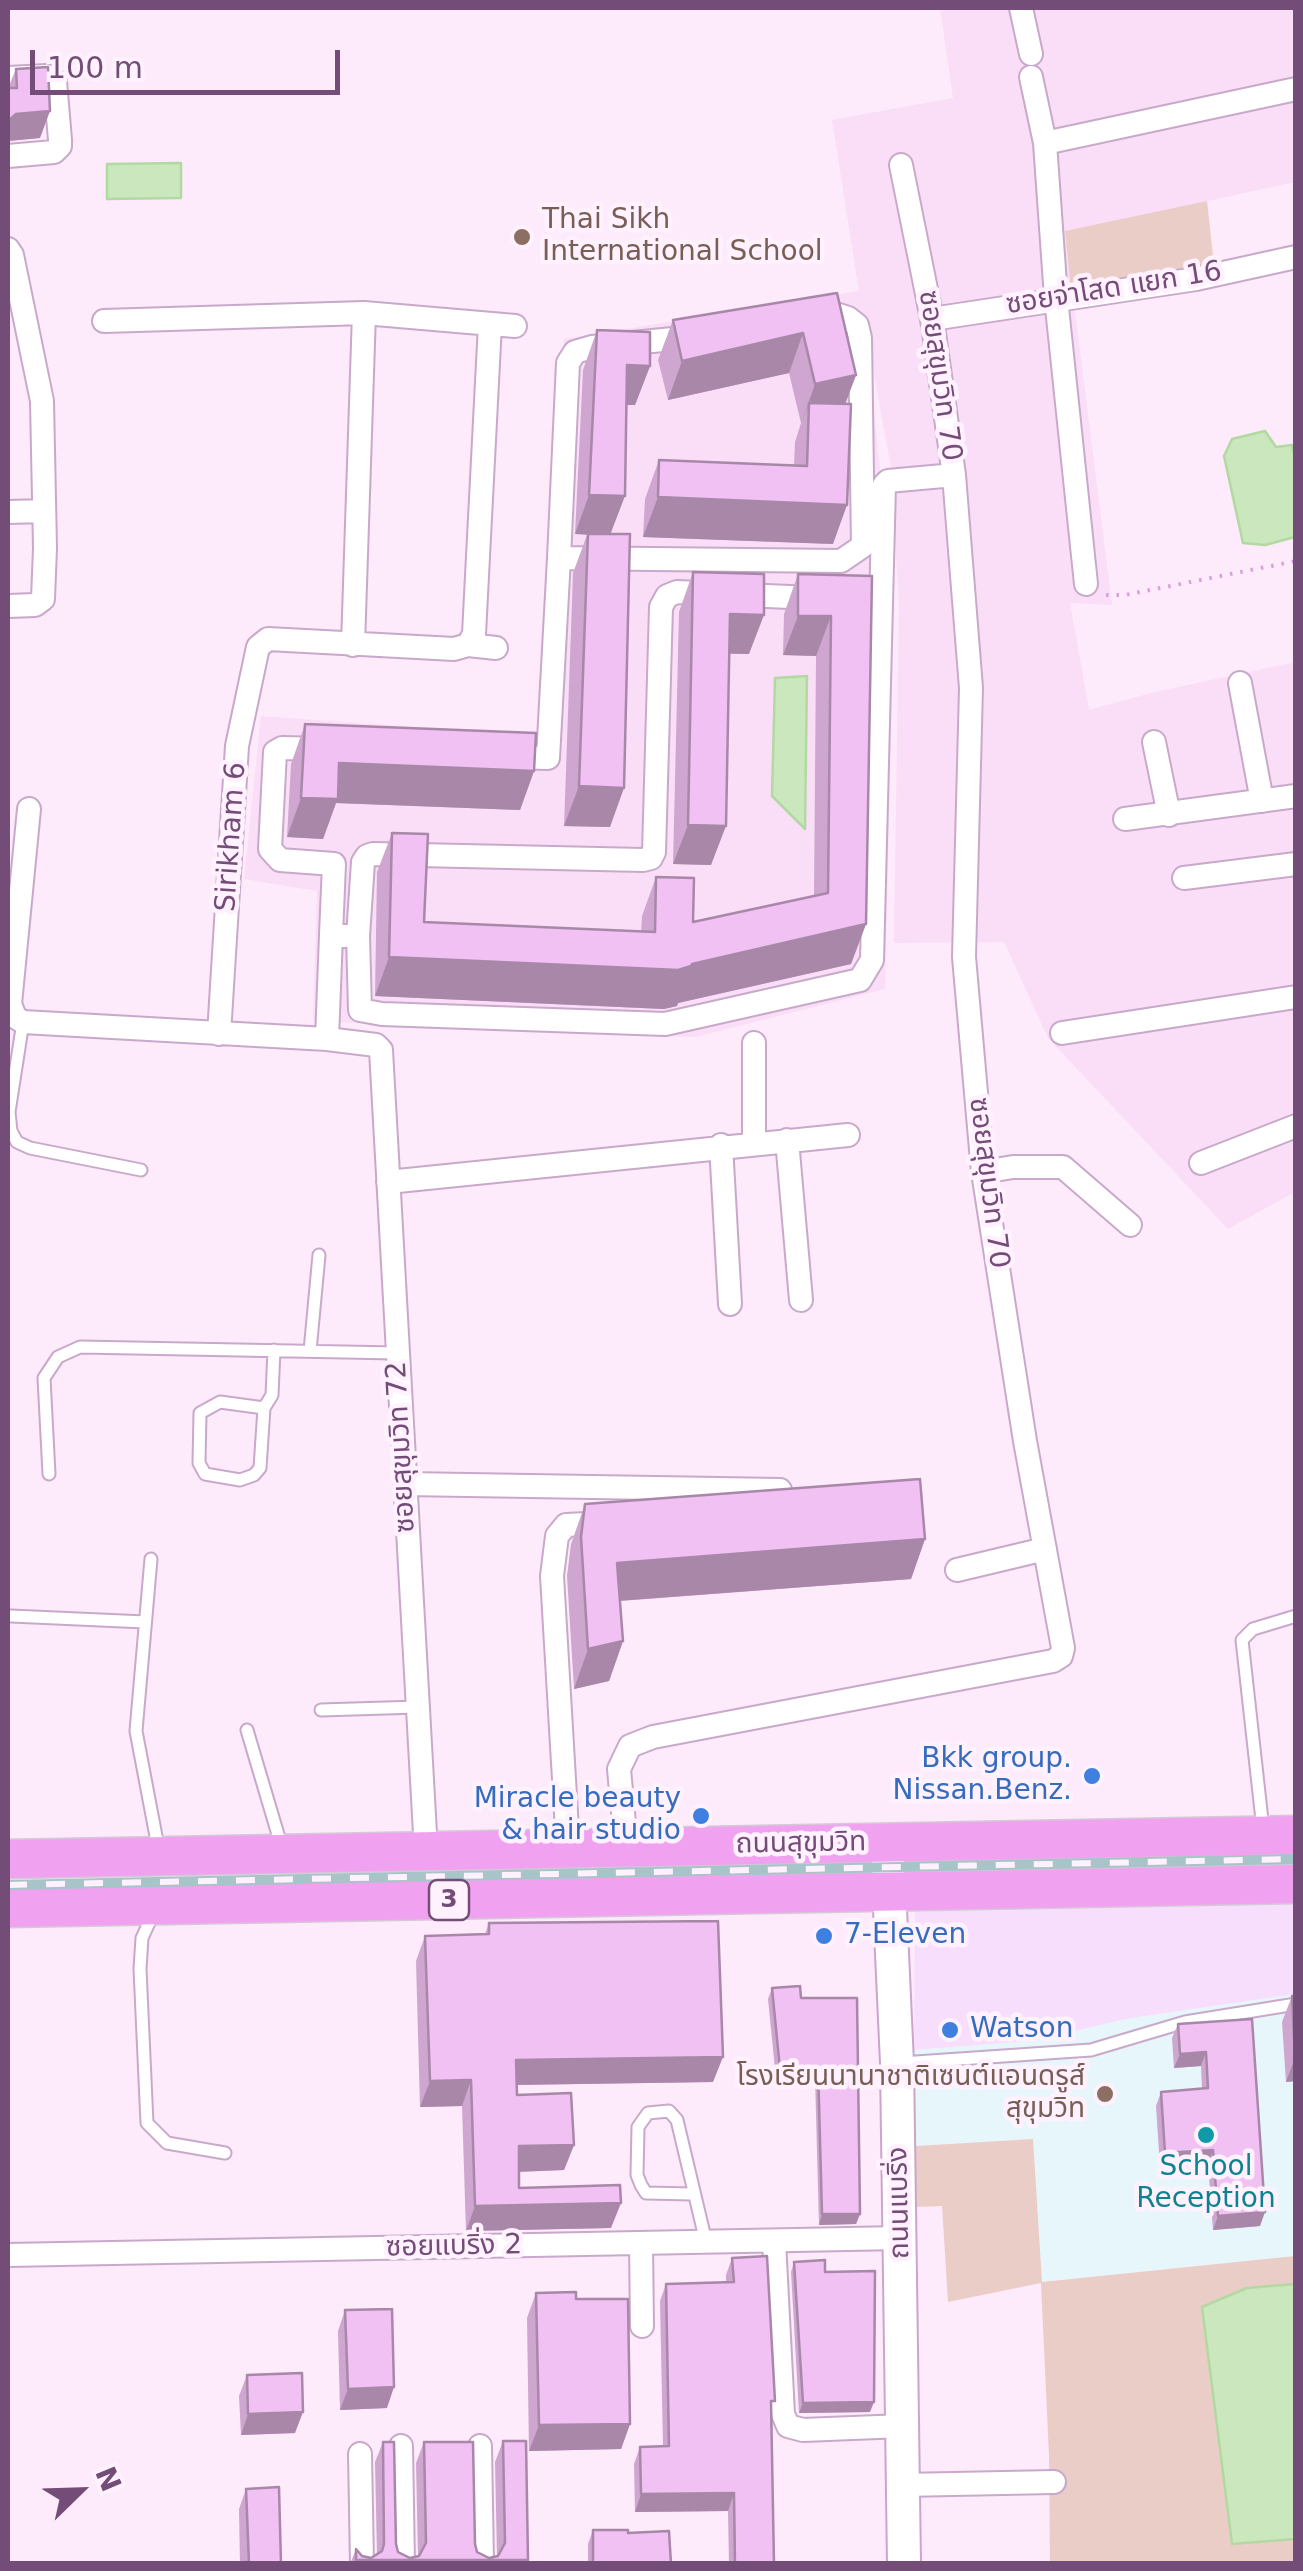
<!DOCTYPE html>
<html>
<head>
<meta charset="utf-8">
<style>
	body { margin:0 }
	#map { position:relative; width:1303px; height:2571px; overflow:hidden; background:#fdeafa; font-family:"DejaVu Sans",sans-serif }
	canvas { display:block }
	.frame { position:absolute; inset:0; border:10px solid #744c78; pointer-events:none }
	.north { position:absolute; left:30px; top:2441px; width:100px; height:100px; -webkit-text-stroke:8px #fff1fd; paint-order:stroke; rotate:67deg; font-size:28px; font-weight:700; line-height:40px; text-align:center; color:#744c78 }
	.north::after { content:''; display:block; margin:auto; width:35px; height:45px; background:#744c78; clip-path:polygon(50% 0,100% 100%,50% 72%,0 100%) }
	.scale { position:absolute; left:30px; top:50px; width:310px; height:45px; box-sizing:border-box; border:5px solid #744c78; border-top:0; padding-left:12px; font-size:30px; line-height:35px; white-space:nowrap; color:#744c78; -webkit-text-stroke:8px #fff1fd; paint-order:stroke }
</style>
</head>
<body>
<div id="map">
<canvas width="1303" height="2571"></canvas>
<div class="frame"></div>
<div class="north">N</div>
<div class="scale">100 m</div>
</div>
<script>
const g = document.querySelector('canvas').getContext('2d');
g.lineJoin = 'round';
function fill(path, color) { g.fillStyle = color; g.fill(path, 'evenodd'); }
const poly = rows => new Path2D(rows.map(r => 'M' + r).join(''));
function strokePath(path, color, width, dash) { g.strokeStyle = color; g.lineWidth = width; g.lineCap = dash ? 'butt' : 'round'; g.setLineDash(dash || []); g.stroke(path); }
function drawText(font, color, halo, rows, align = 'center') {
  g.font = font + ' "DejaVu Sans","Noto Sans Thai",sans-serif'; g.lineWidth = 9; g.setLineDash([]); g.textBaseline = 'middle'; g.strokeStyle = halo; g.fillStyle = color; for (const [text, x, y, turn = 0] of rows) {
    g.save(); g.translate(x, y); g.rotate((+turn || 0) * Math.PI / 180); g.textAlign = isNaN(turn) ? turn : align; if (halo) g.strokeText(text, 0, 0); g.fillText(text, 0, 0); g.restore();
  }
}
fill(poly([
	[940,8,1295,8,1295,182,1065,232,1112,605,1070,603,1089,710,1155,692,1295,662,1295,1192,1228,1229,1048,1038,1004,942,894,943,899,605,891,468,863,313,894,596,885,989,695,1037,313,1021,317,891,244,879,261,716,541,736,564,339,859,291,832,120,953,98]
]), '#fadef7');
fill(poly([
	[1295,1900,1295,1994,1126,2019,1033,2041,914,2050,915,1907]
]), '#f8defd');
fill(poly([
	[1295,1994,1295,2256,1041,2282,1033,2139,916,2146,914,2050,1033,2041,1126,2019]
]), '#e6f6fa');
fill(poly([
	[1207,201,1214,265,1071,291,1065,231],
	[1033,2139,1042,2282,1295,2256,1295,2284,1247,2288,1202,2307,1232,2544,1295,2539,1295,2563,1050,2563,1049,2456,1041,2283,948,2302,942,2206,913,2207,916,2146]
]), '#ebcdc7');
const water = poly([
	[181,163,181,198,107,199,107,164,181,163],
	[1265,431,1276,447,1292,445,1296,463,1295,537,1265,545,1243,543,1224,456,1232,439,1265,431],
	[807,676,805,829,772,796,775,678,807,676],
	[1295,2284,1295,2539,1232,2544,1202,2307,1247,2288,1295,2284]
]);
fill(water, '#cae7bd');
strokePath(water, '#b3d9a3', 2.5);
const service = poly([
	[23,1022,9,1112,11,1131,17,1142,30,1148,141,1170],
	[310,1351,319,1255],
	[264,1408,220,1402,200,1413,199,1463,205,1474,240,1480,254,1475,260,1468,264,1408,272,1395,274,1350],
	[49,1474,44,1378,58,1357,80,1347,397,1353],
	[151,1559,136,1731,159,1852],
	[11,1616,145,1622],
	[321,1710,418,1707],
	[247,1730,282,1848],
	[1263,1829,1242,1640,1253,1629,1296,1616],
	[153,1914,142,1938,140,1969,147,2123,167,2143,225,2153],
	[901,2063,1091,2050,1185,2022,1296,2004],
	[692,2194,646,2193,641,2185,637,2175,638,2127,648,2113,669,2111,677,2120,706,2242]
]);
const minor = poly([
	[1021,8,1031,54],
	[1031,77,1045,143,1056,298,1086,584],
	[8,78,47,76,55,81,60,140,60,146,54,152,8,156],
	[1045,143,1296,89],
	[8,249,12,255,42,401,45,548,43,599,35,605,8,606],
	[932,319,1196,279,1296,257],
	[104,321,364,313,515,326],
	[8,512,44,511],
	[559,558,568,363,575,352,592,347,693,337],
	[879,601,677,592,667,596,661,607,654,852,651,858,643,860,373,854,367,856,363,862,358,936,360,1010,382,1014,665,1024,860,980,872,960,884,485,888,481,954,475],
	[353,645,364,313],
	[468,645,474,634,490,324],
	[1240,683,1262,801],
	[1154,742,1169,815],
	[326,749,282,748,275,752,270,849,280,860,334,864,331,935],
	[508,757,548,758,559,558,841,561,863,546,860,338,857,325,848,318,839,315,814,320],
	[29,809,10,1004,15,1017,23,1022,327,1039,376,1045,381,1050,426,1851],
	[1125,819,1296,796],
	[1184,878,1296,864],
	[1062,1033,1296,997],
	[219,1034,237,746,258,647,268,639,454,649,468,645,496,648],
	[327,1039,331,935,345,936],
	[787,1140,801,1300],
	[754,1143,754,1043],
	[721,1145,730,1304],
	[1201,1163,1296,1126],
	[983,1172,1013,1167,1063,1167,1130,1225],
	[388,1182,848,1135],
	[405,1484,780,1490],
	[957,1570,1045,1549],
	[626,1846,619,1769,630,1746,653,1737,1053,1661,1061,1656,1063,1648,1025,1441,983,1172,964,957,971,688,954,475,932,319,901,165],
	[568,1847,552,1576,557,1536,566,1525,606,1523],
	[774,2241,783,2414,788,2426,803,2430,903,2426],
	[641,2243,642,2326],
	[8,2255,900,2238],
	[401,2446,403,2564],
	[480,2446,482,2564],
	[360,2454,362,2564],
	[903,2485,1054,2482]
]);
const secondary = poly([
	[887,1843,897,2063,904,2564]
]);
const trunk = poly([
	[8,1859,1296,1835],
	[8,1908,1296,1884]
]);
strokePath(service, '#c9a9ca', 15);
strokePath(minor, '#c9a9ca', 26);
strokePath(secondary, '#cba5cc', 36);
strokePath(trunk, '#d5c9d6', 41);
strokePath(poly([
	[1106,595,1125,595,1296,561]
]), '#d5a3d8', 4, [2.5, 8]);
strokePath(service, '#fff', 11);
strokePath(minor, '#fff', 22);
strokePath(secondary, '#fff', 32);
strokePath(trunk, '#f0a2f1', 38);
const rail = poly([
	[8,1885,1296,1859]
]);
strokePath(rail, '#a7c5c8', 10);
strokePath(rail, '#fff1fd', 6, [19]);
fill(poly([
	[16,69,40,138,8,141,8,88],
	[837,293,856,375,845,404,833,544,643,537,645,499,659,460,794,465,795,442,801,423,789,373,668,400,658,360,673,320],
	[597,330,650,366,635,405,626,405,611,534,610,827,564,826,573,573,587,535,575,534,583,370],
	[693,572,749,654,730,654,711,865,673,864,679,612],
	[798,574,872,576,866,924,851,964,678,1003,677,1006,664,1009,375,996,377,872,392,833,424,922,641,932,642,916,656,877,693,922,814,896,816,656,783,655,784,614],
	[305,724,534,771,520,810,336,803,323,839,287,837,291,764],
	[585,1504,925,1539,911,1579,620,1601,623,1641,609,1681,574,1689,567,1576,571,1544],
	[489,1923,713,2082,517,2085,517,2095,574,2145,564,2170,519,2172,519,2188,611,2228,466,2231,462,2106,420,2107,416,1961,425,1936,485,1934],
	[772,1988,801,1998,860,2214,856,2224,819,2225,815,2076,776,2079,768,1999],
	[1296,1995,1296,2081,1286,2082,1282,2022,1292,1996],
	[1252,2019,1260,2226,1213,2230,1208,2164,1160,2167,1156,2106,1161,2092,1202,2089,1201,2066,1174,2068,1172,2038,1178,2024],
	[732,2258,772,2411,774,2564,729,2564,728,2511,635,2512,634,2464,640,2447,663,2446,660,2301,666,2284,726,2283,726,2275],
	[794,2262,825,2272,870,2412,799,2413,791,2272],
	[536,2293,630,2424,621,2449,529,2451,527,2318],
	[345,2310,387,2408,340,2410,338,2331],
	[247,2375,295,2433,241,2435,239,2396],
	[503,2441,526,2564,350,2564,356,2549,362,2556,371,2558,377,2555,375,2462,383,2442,396,2544,398,2552,410,2558,418,2556,416,2463,424,2442,477,2552,489,2558,497,2556,495,2462],
	[246,2489,281,2564,240,2564,239,2509],
	[593,2530,628,2533,671,2564,588,2564,588,2544]
]), '#cea6d0');
fill(poly([
	[50,111,40,138,8,141,8,121,16,114],
	[803,333,789,373,668,400,682,361],
	[627,365,650,366,635,405,612,405],
	[856,375,841,415,809,403,801,424,815,384],
	[589,495,625,496,610,535,575,534],
	[658,497,847,505,833,544,643,537],
	[730,614,764,615,749,654,716,653],
	[798,616,831,616,816,656,783,655],
	[339,763,534,771,520,810,336,803,323,839,287,837,301,798],
	[579,786,624,788,610,827,564,826],
	[688,825,726,826,711,865,673,864],
	[866,924,851,964,678,1003,677,1006,664,1009,375,996,389,957,692,964],
	[925,1539,911,1579,603,1602,617,1563],
	[623,1641,609,1681,574,1689,588,1649],
	[1206,2052,1201,2066,1174,2068,1180,2054],
	[1296,2055,1296,2081,1286,2082],
	[723,2057,713,2082,507,2085,516,2060],
	[818,2066,815,2076,776,2079,780,2069],
	[471,2080,462,2106,420,2107,430,2081],
	[574,2145,564,2170,510,2172,519,2146],
	[1213,2150,1208,2164,1160,2167,1165,2153],
	[621,2203,611,2228,466,2231,475,2206],
	[1265,2212,1260,2226,1213,2230,1218,2216],
	[822,2214,860,2214,856,2224,819,2225],
	[394,2387,387,2408,340,2410,348,2389],
	[874,2402,870,2412,799,2413,803,2403],
	[303,2412,295,2433,241,2435,248,2414],
	[630,2424,621,2449,529,2451,539,2425],
	[734,2493,728,2511,635,2512,641,2494],
	[356,2560,528,2560,526,2564,355,2564]
]), '#a887a9');
const building = poly([
	[48,67,50,111,16,114,8,121,8,88,17,88,16,69,48,67],
	[837,293,856,375,815,384,803,333,682,361,673,320,837,293],
	[597,330,650,332,650,366,627,365,625,496,589,495,597,330],
	[809,403,851,404,847,505,658,497,659,460,807,466,809,403],
	[588,534,630,534,624,788,579,786,588,534],
	[693,572,764,574,764,615,730,614,726,826,688,825,693,572],
	[798,574,872,576,866,924,692,964,691,966,678,970,389,957,392,833,428,834,424,922,655,932,656,877,694,878,693,922,828,893,831,616,798,616,798,574],
	[305,724,536,733,534,771,339,763,338,799,301,798,305,724],
	[920,1479,925,1539,617,1563,623,1641,588,1649,581,1537,585,1504,920,1479],
	[718,1921,723,2057,516,2060,517,2095,571,2093,574,2145,519,2146,519,2188,620,2185,621,2203,475,2206,471,2080,430,2081,425,1936,489,1934,489,1923,718,1921],
	[800,1986,801,1998,857,1998,860,2214,822,2214,818,2066,780,2069,772,1988,800,1986],
	[1296,1995,1296,2055,1295,2055,1292,1996,1296,1995],
	[1252,2019,1265,2212,1218,2216,1213,2150,1165,2153,1161,2092,1208,2088,1206,2052,1180,2054,1178,2024,1252,2019],
	[767,2256,775,2401,771,2401,774,2564,735,2564,734,2493,641,2494,640,2447,669,2446,666,2284,734,2282,732,2258,767,2256],
	[825,2260,825,2272,875,2271,874,2402,803,2403,794,2262,825,2260],
	[576,2292,576,2299,628,2299,630,2424,539,2425,536,2293,576,2292],
	[392,2309,394,2387,348,2389,345,2310,392,2309],
	[302,2373,303,2412,248,2414,247,2375,302,2373],
	[503,2441,526,2441,528,2560,356,2560,356,2549,362,2556,371,2558,382,2551,384,2544,383,2442,394,2442,396,2544,398,2552,410,2558,419,2556,426,2543,424,2442,473,2442,475,2544,477,2552,489,2558,498,2556,505,2543,503,2441],
	[279,2487,281,2564,249,2564,246,2489,279,2487],
	[593,2530,628,2530,628,2533,669,2531,671,2564,593,2564,593,2530]
]);
fill(building, '#f0c1f2');
strokePath(building, '#a887a9', 2.5);
for (const [x, y, r, color] of [
	[522,237,10,"#8d6e63"],
	[1092,1776,10,"#3f7fe0"],
	[701,1816,10,"#3f7fe0"],
	[824,1936,10,"#3f7fe0"],
	[950,2030,10,"#3f7fe0"],
	[1105,2094,10,"#8d6e63"],
	[1206,2135,10,"#0f9aa8"]
]) { const dot = new Path2D(); dot.arc(x, y, r, 0, 2 * Math.PI); g.fillStyle = color; g.fill(dot); strokePath(dot, '#fff1fd', 4); }
for (const [x, y, w] of [
	[449,1900,40]
]) { const box = new Path2D(); box.roundRect(x - w / 2, y - 20, w, 40, 8); g.fillStyle = '#fff1fd'; g.fill(box); strokePath(box, '#744c78', 2.5); }
drawText('bold 25px', '#744c78', null, [
	["3",449,1900]
]);
drawText('28px', '#785e54', '#fff1fd', [
	["Thai Sikh",542,221],
	["International School",542,253],
	["โรงเรียนนานาชาติเซนต์แอนดรูส์",1085,2078,"right"],
	["สุขุมวิท",1085,2110,"right"]
], 'left');
drawText('28px', '#744c78', '#fff1fd', [
	["ซอยจ่าโสด แยก 16",1114,289,-9],
	["ซอยสุขุมวิท 70",939,376,82],
	["Sirikham 6",232,837,-86],
	["ซอยสุขุมวิท 70",988,1183,83],
	["ซอยสุขุมวิท 72",402,1447,-93],
	["ถนนสุขุมวิท",801,1844,-1],
	["ถนนแบริ่ง",900,2203,-91],
	["ซอยแบริ่ง 2",454,2247,-1]
]);
drawText('28px', '#366cbe', '#fff1fd', [
	["Bkk group.",1072,1760],
	["Nissan.Benz.",1072,1792],
	["Miracle beauty",681,1800],
	["& hair studio",681,1832],
	["7-Eleven",844,1936,"left"],
	["Watson",970,2030,"left"]
], 'right');
drawText('28px', '#0d838f', '#fff1fd', [
	["School",1206,2168],
	["Reception",1206,2200]
]);
</script>
</body>
</html>
